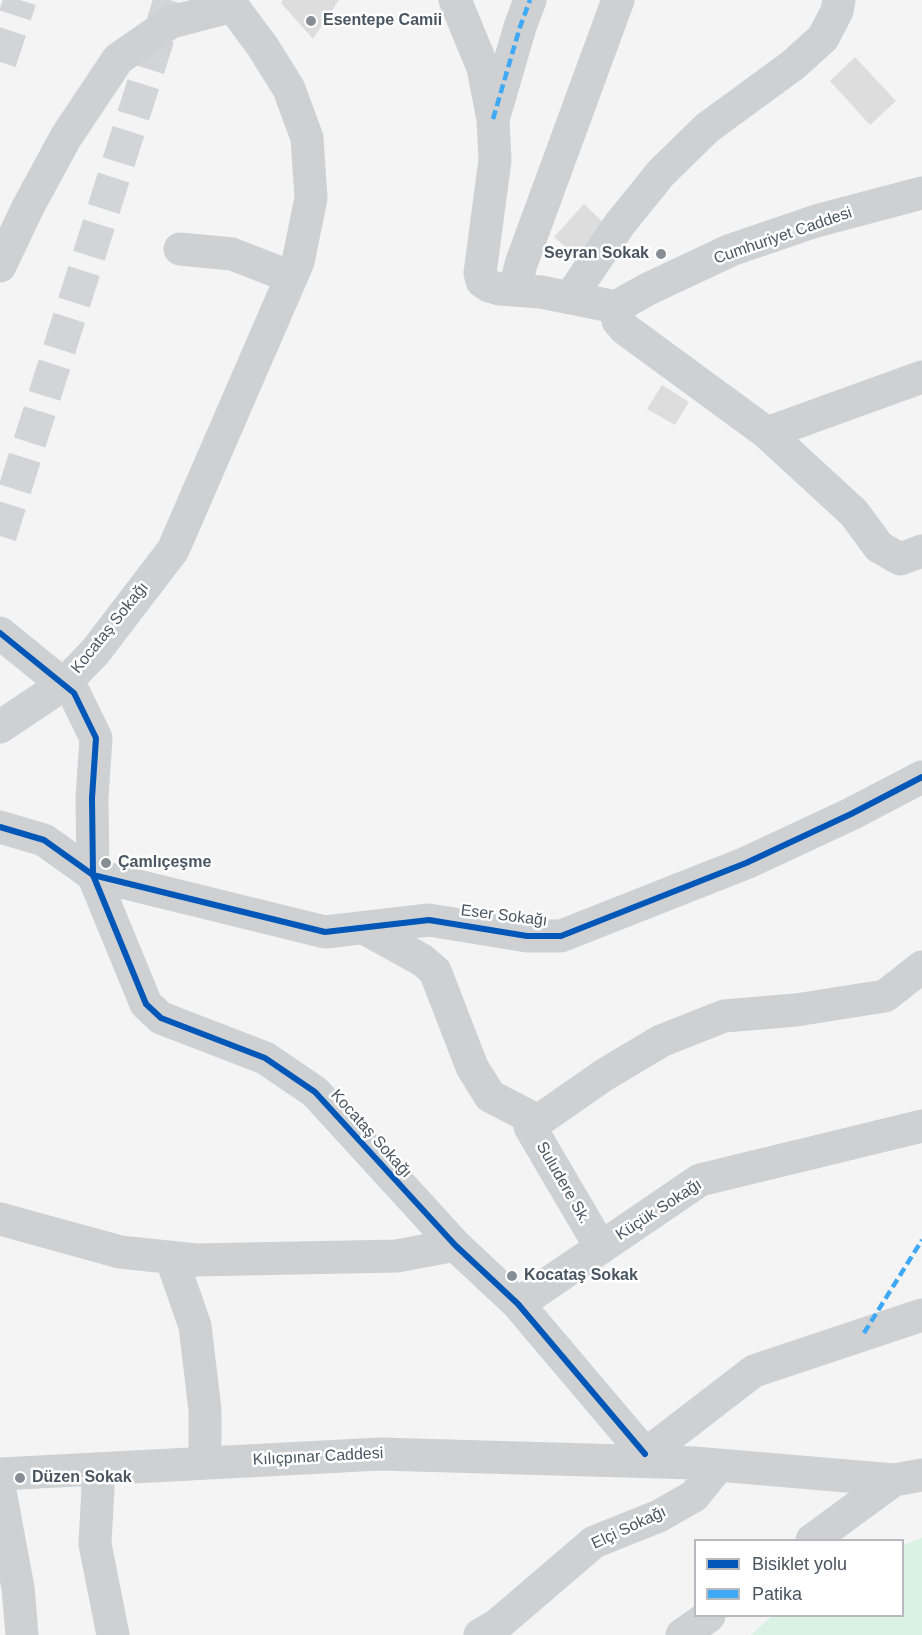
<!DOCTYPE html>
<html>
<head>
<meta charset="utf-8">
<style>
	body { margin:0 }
	#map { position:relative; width:922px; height:1635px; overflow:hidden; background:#f4f4f4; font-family:Helvetica,sans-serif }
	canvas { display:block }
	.legend { position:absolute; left:694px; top:1539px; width:210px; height:78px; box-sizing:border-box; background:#fff; border:2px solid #b7bbc0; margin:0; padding:8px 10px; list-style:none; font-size:18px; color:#4a5661 }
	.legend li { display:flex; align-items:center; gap:12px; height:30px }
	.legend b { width:30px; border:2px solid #b7bbc0 }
</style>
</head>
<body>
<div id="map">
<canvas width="922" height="1635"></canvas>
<ul class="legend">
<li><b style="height:8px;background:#0057b8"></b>Bisiklet yolu</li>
<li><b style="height:8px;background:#3fa9f5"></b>Patika</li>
</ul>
</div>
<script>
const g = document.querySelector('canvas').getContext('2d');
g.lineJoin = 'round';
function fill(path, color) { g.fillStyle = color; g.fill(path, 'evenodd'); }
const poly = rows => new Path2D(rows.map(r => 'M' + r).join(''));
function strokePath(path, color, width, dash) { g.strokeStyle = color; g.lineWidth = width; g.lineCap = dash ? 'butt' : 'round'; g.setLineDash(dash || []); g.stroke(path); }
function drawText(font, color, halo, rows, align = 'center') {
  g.font = font + ' Helvetica,sans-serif'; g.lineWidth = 5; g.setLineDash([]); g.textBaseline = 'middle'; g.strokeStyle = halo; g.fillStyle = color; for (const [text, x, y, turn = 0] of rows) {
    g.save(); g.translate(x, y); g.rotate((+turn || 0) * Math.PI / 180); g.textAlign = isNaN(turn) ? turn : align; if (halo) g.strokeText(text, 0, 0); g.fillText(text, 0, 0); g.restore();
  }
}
fill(poly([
	[922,1538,922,1635,751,1635,772,1616,902,1616,903,1545]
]), '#d9f2e3');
fill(poly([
	[283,0,339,0,313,39,281,3],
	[855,57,896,101,870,125,830,81],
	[584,204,606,225,577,257,554,237],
	[662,385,689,402,675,425,647,409]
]), '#ddddde');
strokePath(poly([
	[0,62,20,0],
	[0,536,170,0]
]), '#d2d4d7', 33, [33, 16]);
strokePath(poly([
	[455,0,483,68,493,119,495,160,480,273,482,281,489,286,499,289,541,292,616,307],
	[494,116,520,27,530,0],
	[180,249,232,254,291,277],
	[0,266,28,207,66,137,118,59,171,22,233,6],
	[515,290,521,264,618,0],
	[570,298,619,225,661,173,707,128,793,65,823,38,837,11,839,0],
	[616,307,618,321,625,329,767,433,854,513,879,547,900,559,922,551],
	[616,307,648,289,731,250,816,221,922,193],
	[767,433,922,377],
	[0,633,74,693,96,738,92,798,93,875,146,1004,161,1018,265,1058,315,1092,455,1245,518,1304,645,1454],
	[0,727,64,684,95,652,173,550,298,262,311,198,307,138,289,89,263,47,228,0],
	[0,827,44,840,93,875,325,932,429,920,527,936,561,936,746,863,851,814,922,777],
	[364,928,422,960,435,971,472,1067,490,1096,538,1121,604,1075,661,1041,724,1016,796,1010,885,996,922,967],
	[538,1121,530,1127,601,1248],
	[0,1219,120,1252,196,1260,397,1256,455,1245],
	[171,1257,195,1326,205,1410,205,1463],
	[518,1304,700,1180,922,1126],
	[637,1461,754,1371,922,1315],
	[99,1469,95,1544,113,1635],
	[0,1474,380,1454,694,1463,894,1480,922,1475],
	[0,1491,18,1588,22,1635],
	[812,1540,894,1480],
	[480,1635,497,1625,594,1542,659,1516,694,1496,719,1465],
	[682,1635,709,1616]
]), '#ced0d2', 33);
strokePath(poly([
	[493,119,520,27,530,0],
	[864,1333,922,1240]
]), '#3fa9f5', 4.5, [9, 4.5]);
strokePath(poly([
	[0,633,74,693,96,738,92,798,93,875,146,1004,161,1018,265,1058,315,1092,455,1245,518,1304,645,1454],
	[0,827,44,840,93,875,325,932,429,920,527,936,561,936,746,863,851,814,922,777]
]), '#0057b8', 6);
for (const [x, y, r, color] of [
	[311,21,6,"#868d94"],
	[661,254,6,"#868d94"],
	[106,863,6,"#868d94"],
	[512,1276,6,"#868d94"],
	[20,1478,6,"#868d94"]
]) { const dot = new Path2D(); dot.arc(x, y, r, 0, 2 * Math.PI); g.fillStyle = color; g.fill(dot); strokePath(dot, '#fff', 2); }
drawText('bold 16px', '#4a5661', '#fff', [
	["Esentepe Camii",323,21],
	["Seyran Sokak",649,254,"right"],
	["Çamlıçeşme",118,863],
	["Kocataş Sokak",524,1276],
	["Düzen Sokak",32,1478]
], 'left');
drawText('16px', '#4a5661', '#fff', [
	["Cumhuriyet Caddesi",783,236,-19],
	["Kocataş Sokağı",110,628,-51],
	["Eser Sokağı",504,916,7],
	["Kocataş Sokağı",371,1134,48],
	["Suludere Sk.",563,1183,60],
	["Küçük Sokağı",659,1210,-33],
	["Kılıçpınar Caddesi",318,1457,-3],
	["Elçi Sokağı",629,1528,-25]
]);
</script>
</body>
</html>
